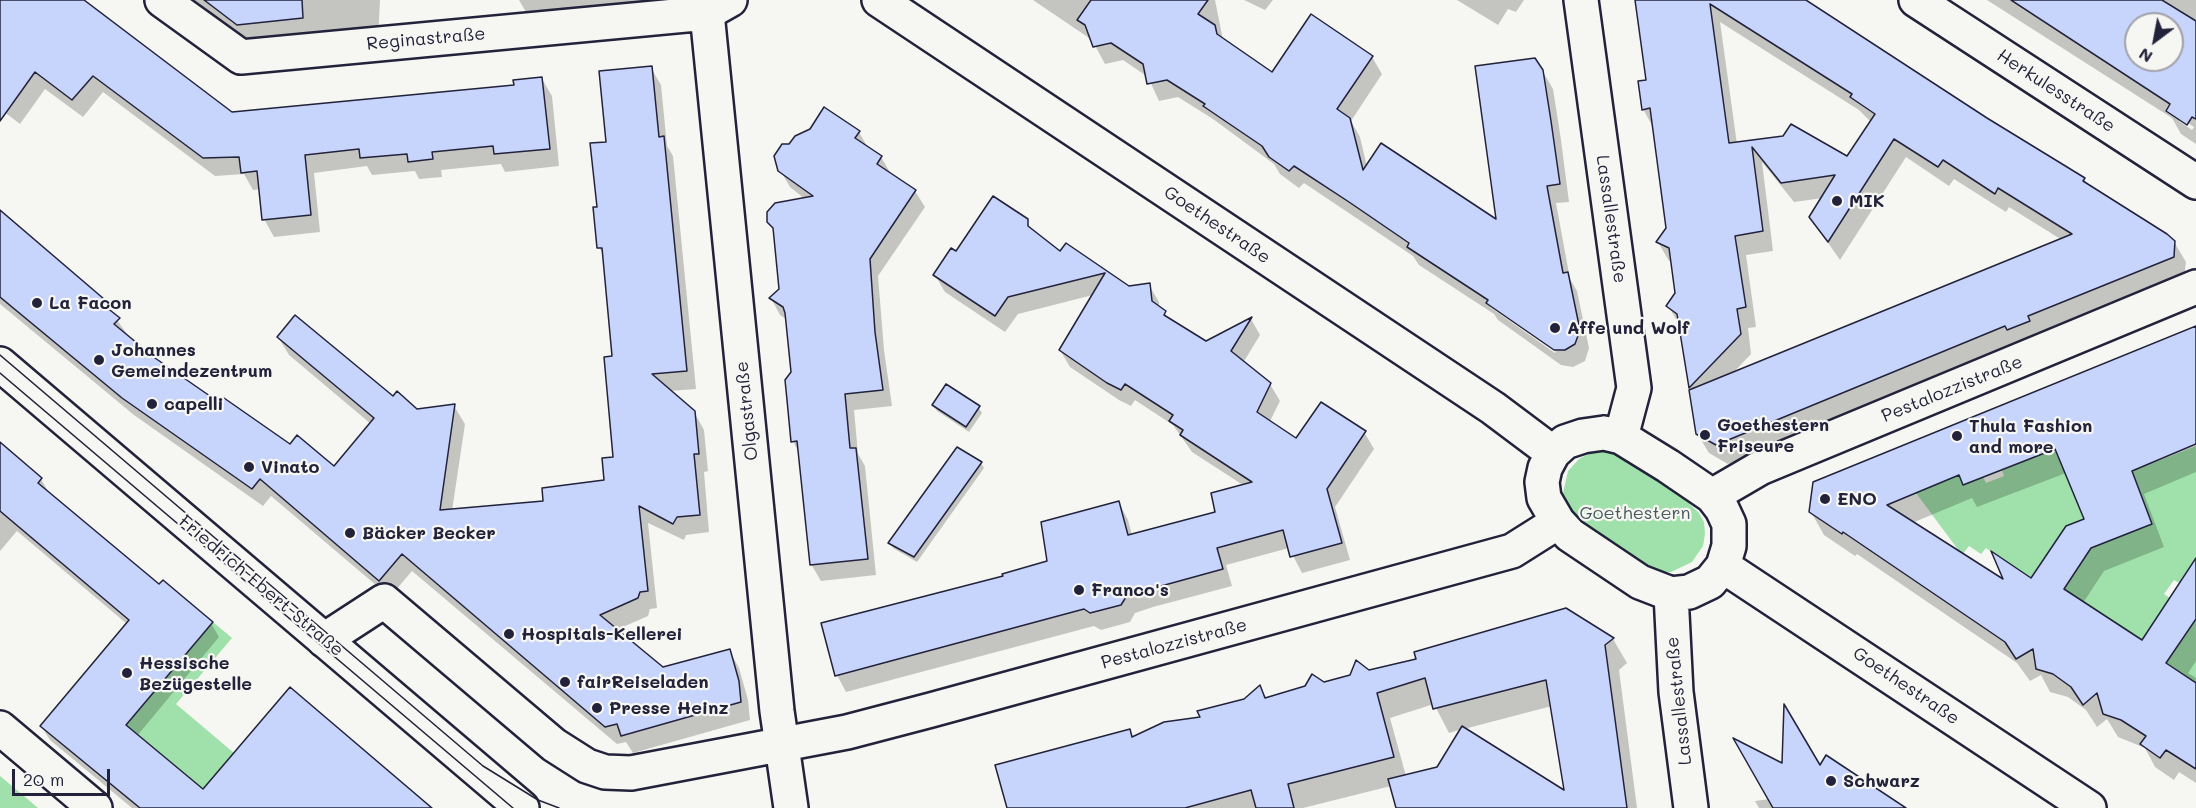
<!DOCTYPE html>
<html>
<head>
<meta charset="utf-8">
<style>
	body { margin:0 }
	#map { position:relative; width:2196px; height:808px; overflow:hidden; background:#f6f6f2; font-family:Mali,sans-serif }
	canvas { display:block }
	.north { position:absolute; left:2124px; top:12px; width:60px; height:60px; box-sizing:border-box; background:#f6f6f2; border:2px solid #a1a1a9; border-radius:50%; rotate:212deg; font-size:16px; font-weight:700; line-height:24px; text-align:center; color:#22223b }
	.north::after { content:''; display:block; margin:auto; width:21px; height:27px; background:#22223b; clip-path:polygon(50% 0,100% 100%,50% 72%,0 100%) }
	.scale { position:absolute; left:12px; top:769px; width:98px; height:27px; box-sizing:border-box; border:3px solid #22223b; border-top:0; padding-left:8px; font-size:18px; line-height:21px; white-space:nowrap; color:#22223b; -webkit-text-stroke:4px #f6f6f2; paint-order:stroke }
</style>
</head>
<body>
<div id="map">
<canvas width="2196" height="808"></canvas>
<div class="north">N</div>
<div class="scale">20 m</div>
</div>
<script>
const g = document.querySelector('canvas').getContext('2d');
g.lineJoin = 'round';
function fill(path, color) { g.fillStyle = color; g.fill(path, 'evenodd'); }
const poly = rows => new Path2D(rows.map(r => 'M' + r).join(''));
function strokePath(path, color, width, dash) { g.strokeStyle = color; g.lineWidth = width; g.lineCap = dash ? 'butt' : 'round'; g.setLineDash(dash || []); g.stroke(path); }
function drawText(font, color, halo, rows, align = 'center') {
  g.font = font + ' Mali,sans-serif'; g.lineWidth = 4.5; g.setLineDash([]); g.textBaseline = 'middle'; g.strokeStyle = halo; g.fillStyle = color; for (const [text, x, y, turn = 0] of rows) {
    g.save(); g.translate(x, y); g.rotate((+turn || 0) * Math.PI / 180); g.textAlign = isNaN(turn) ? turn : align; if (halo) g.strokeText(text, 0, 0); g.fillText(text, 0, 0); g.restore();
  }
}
fill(poly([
	[2051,442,2074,494,2196,446,2196,558,2179,583,2174,580,2164,594,2170,598,2149,649,2116,623,2110,632,2083,614,2089,605,2072,594,2066,603,2050,593,2091,548,2152,524,2141,494,2066,526,2019,594,2009,573,1997,564,2000,558,1986,548,1981,554,1969,546,1962,555,1916,493,1956,469,1963,485,1983,477,1986,483,2004,476,2002,470],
	[1605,451,1620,455,1671,486,1699,513,1704,522,1705,534,1703,546,1692,562,1671,572,1662,572,1636,563,1592,534,1571,513,1563,493,1568,471,1579,459,1590,453],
	[2196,619,2196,683,2166,663],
	[213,622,232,638,176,704,234,753,226,808,126,725],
	[0,776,12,786,38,808,0,808]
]), '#a0e1ab');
fill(poly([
	[0,0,78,0,231,114,515,86,542,79,552,96,559,166,505,172,501,164,441,170,442,177,419,179,415,171,372,175,367,166,314,173,320,232,274,237,264,219,261,189,253,190,244,174,215,176,103,92,83,117,45,89,20,124,3,111,0,115],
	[183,0,380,0,378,40,254,52],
	[519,0,659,0,656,12,533,24],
	[1033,0,1215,0,1223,40,1272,74,1372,57,1382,74,1351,121,1360,137,1367,167,1498,222,1542,70,1553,89,1561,140,1569,202,1556,203,1570,279,1577,291,1589,348,1585,361,1573,367,1561,365,1498,320,1494,314,1419,265,1413,256,1304,183,1299,188,1280,174,1274,164,1213,119,1178,97,1159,101,1148,77,1123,60,1105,64,1092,40],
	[1490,304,1556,350,1555,353,1490,307],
	[1244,0,1273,0,1265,10],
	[1457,0,1524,0,1516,12,1508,9,1498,25],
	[1637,0,1804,0,1986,120,2084,179,2089,187,2174,242,2186,262,2184,277,1728,464,1709,453,1697,433,1681,327,1668,306,1677,294,1673,263,1669,261,1658,242,1667,228,1654,129,1643,109,1648,81],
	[1720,22,1859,110,1871,122,1847,158,1737,144],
	[1906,157,1949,186,1954,179,2006,212,2009,207,2062,240,1732,374,1751,354,1748,328,1756,327,1746,255,1773,251,1762,162,1794,202,1823,198,1810,217,1840,260],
	[1987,0,2196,0,2196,144,2181,134,2172,118],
	[2136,24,2172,24,2172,60,2136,60],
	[2179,117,2194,127,2192,130,2179,121],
	[651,68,661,85,667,146,673,156,696,389,669,391,694,412,704,430,708,471,704,472,709,532,686,535,684,540,648,523,657,608,650,609,648,616,616,630,663,669,729,650,739,668,748,700,750,720,633,753,626,742,617,744,412,571,390,597,271,496,263,506,134,415,0,304,0,212,103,300,129,337,154,360,220,405,334,468,371,424,289,355,278,337,417,410,454,406,465,424,452,511,544,502,606,481,614,458,614,357,604,256,599,247,599,208,608,143],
	[859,132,868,148,881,157,891,174,915,191,925,207,878,276,884,350,892,406,854,410,858,454,865,466,876,575,821,581,811,564,799,453,793,441,793,373,786,319,780,315,771,298,780,290,775,233,769,222,805,199,790,187,780,170],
	[1026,221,1033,232,1061,253,1066,245,1129,288,1149,285,1159,302,1159,308,1170,320,1206,343,1251,319,1260,335,1243,363,1270,384,1280,401,1269,423,1297,441,1364,432,1374,449,1335,507,1350,560,1302,573,1289,548,1226,565,1232,586,1153,607,1135,613,1130,622,1101,630,1094,626,846,692,837,675,1004,577,1049,562,1119,503,1128,520,1132,535,1216,513,1243,485,1192,452,1173,425,1135,400,1131,406,1119,400,1070,367,1060,350,1093,295,1018,314,1005,332,945,292,935,275,956,253],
	[2196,327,2196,472,2144,494,2164,547,2104,571,2083,603,2143,642,2196,561,2196,661,2188,673,2196,678,2196,783,2179,772,2174,780,2155,767,2145,748,2118,737,2107,719,2097,727,2086,710,2068,697,2050,692,2041,675,2030,681,2017,663,1857,554,1855,556,1824,535,1811,512],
	[2066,473,2086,519,2031,580,2006,583,1912,523,1972,498,1977,507],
	[933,405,978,407,982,413,969,432,937,411],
	[0,444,41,479,49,493,160,586,211,623,219,637,137,736,204,791,430,808,132,808,50,740,41,726,127,624,17,531,0,551],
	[981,463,984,468,917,562,893,548,890,543],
	[1566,610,1613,639,1627,663,1619,670,1637,808,1397,808,1391,786,1303,808,1008,808,1129,731,1133,738,1202,719,1245,700,1260,687,1267,699,1418,660],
	[1434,704,1449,733,1462,729,1438,768,1406,776,1390,718],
	[1552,706,1566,793,1464,729],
	[1783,766,1819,768,1903,808,1759,808,1755,801,1770,799]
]), '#0003');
const building = poly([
	[0,0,84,0,232,112,514,85,513,80,542,77,550,149,494,154,493,146,432,152,433,159,408,162,407,154,360,158,359,149,305,155,311,215,262,220,257,171,241,173,239,157,203,158,93,76,72,100,35,72,0,121,0,0],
	[204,0,302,0,303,18,237,25,204,0],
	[1091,0,1208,0,1198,14,1215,25,1217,34,1272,72,1311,14,1373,56,1337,109,1350,118,1363,170,1381,143,1496,219,1475,66,1535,58,1543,70,1551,121,1560,184,1547,186,1563,273,1568,272,1580,330,1575,344,1565,350,1554,350,1486,303,1488,300,1407,247,1409,243,1349,202,1294,166,1289,171,1269,157,1262,146,1203,106,1205,104,1167,80,1147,84,1143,64,1111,43,1093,47,1085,25,1077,20,1091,0],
	[1635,0,1806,0,1987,118,2085,178,2083,181,2167,234,2175,241,2174,257,2028,316,2030,321,2007,330,2005,326,1716,445,1696,434,1689,390,2072,234,1998,188,1995,194,1943,160,1938,167,1894,139,1828,242,1809,217,1835,175,1781,183,1752,147,1763,231,1735,236,1746,307,1737,309,1741,334,1689,388,1677,314,1666,306,1675,293,1669,248,1656,242,1666,228,1650,108,1642,110,1638,81,1646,80,1635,0],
	[1710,4,1852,94,1850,97,1875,114,1847,156,1791,124,1783,136,1729,143,1710,4],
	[2011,0,2162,0,2196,21,2196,119,2192,117,2187,125,2166,111,2170,104,2011,0],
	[2136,24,2172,24,2172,60,2136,60,2136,24],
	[652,66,659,137,664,136,687,371,652,374,695,411,699,454,694,454,700,515,677,517,673,524,639,506,648,591,640,592,638,598,600,615,663,667,730,649,739,681,741,702,621,736,617,724,605,727,402,554,379,581,260,479,252,489,122,398,0,297,0,210,104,299,101,303,120,318,114,324,155,358,220,403,224,398,290,444,297,435,334,466,374,418,277,337,295,315,393,396,397,391,417,409,455,404,440,510,543,501,542,488,604,480,602,458,613,457,604,357,612,356,602,248,597,248,593,207,597,207,590,143,606,142,599,71,652,66],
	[824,107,860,131,855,138,882,156,877,164,916,190,870,259,875,332,883,390,845,394,850,448,856,448,868,559,810,565,797,441,791,442,787,400,785,380,791,372,785,313,783,307,769,298,779,289,773,228,767,222,767,212,775,203,813,196,778,171,774,156,782,144,789,144,795,136,810,129,824,107],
	[993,196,1028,219,1028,226,1060,251,1066,243,1129,286,1150,283,1152,301,1166,311,1164,315,1206,341,1252,317,1231,351,1271,383,1257,412,1296,438,1321,402,1366,431,1327,489,1342,543,1290,557,1283,530,1217,548,1223,569,1143,591,1126,597,1121,605,1090,613,1084,609,835,676,821,623,1003,576,1002,574,1047,561,1041,522,1119,501,1128,535,1215,512,1211,493,1252,482,1180,435,1183,430,1169,421,1173,415,1125,384,1121,390,1107,383,1059,350,1105,273,1008,297,995,316,933,275,951,248,956,251,993,196],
	[2196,326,2196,444,2132,471,2152,524,2091,548,2064,589,2142,640,2196,558,2196,619,2166,663,2196,683,2196,769,2166,750,2160,758,2140,744,2146,736,2121,720,2103,714,2097,693,2083,705,2071,687,2053,674,2036,669,2033,649,2016,659,2005,642,1843,532,1842,534,1809,512,1813,482,2196,326],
	[2055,449,2084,519,2066,526,2031,578,1991,551,2003,579,1887,505,1959,475,1963,485,2055,449],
	[946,384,980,406,966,427,932,405,946,384],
	[0,442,42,478,38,483,159,584,163,580,213,622,126,725,203,789,290,687,432,808,140,808,40,726,129,620,0,511,0,442],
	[957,447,982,462,914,557,888,543,957,447],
	[1566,608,1614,638,1605,645,1627,808,1396,808,1388,779,1437,767,1462,726,1564,790,1546,680,1433,709,1425,678,1377,693,1394,757,1288,784,1294,808,1256,808,1251,790,1185,808,1007,808,995,765,1130,729,1132,737,1164,722,1200,717,1197,711,1244,699,1260,685,1265,698,1305,686,1312,674,1324,682,1350,675,1356,660,1369,670,1416,659,1414,652,1566,608],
	[1784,704,1820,765,1826,755,1906,808,1773,808,1733,738,1782,763,1784,704]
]);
fill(building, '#c7d4fb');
strokePath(building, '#22223b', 1.5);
const minor = poly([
	[162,0,241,57,707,13,730,0],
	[879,0,1493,408,1553,453],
	[1581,0,1634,388,1621,437],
	[1916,0,2196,182],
	[707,13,777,711,791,808],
	[1604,433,1621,437,1668,466,1712,496,1722,509,1729,524,1729,546,1723,566,1710,582,1689,592,1671,594,1640,582,1570,535,1558,522,1544,498,1542,482,1545,468,1553,453,1565,442,1583,436,1604,433],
	[1712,496,1760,468,2196,287],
	[1723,566,2089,808],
	[1671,594,1676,692,1691,808],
	[324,640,384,601,554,745,587,766,605,772,631,773,847,732,931,710,1512,551,1558,522],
	[0,728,95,808]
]);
const major = poly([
	[0,364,522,808]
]);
strokePath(minor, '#22223b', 38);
strokePath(major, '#22223b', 38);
strokePath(minor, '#f6f6f2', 33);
strokePath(major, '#f6f6f2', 33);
strokePath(poly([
	[0,355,483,766,538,800,559,808],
	[0,373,513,808]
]), '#22223b', 1.5);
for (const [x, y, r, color] of [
	[1837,201,6,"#22223b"],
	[37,303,6,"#22223b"],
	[1555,328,6,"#22223b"],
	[99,360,6,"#22223b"],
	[152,404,6,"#22223b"],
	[1705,435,6,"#22223b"],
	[1957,436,6,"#22223b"],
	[249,467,6,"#22223b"],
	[1825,499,6,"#22223b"],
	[350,533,6,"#22223b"],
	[1079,590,6,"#22223b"],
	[509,634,6,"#22223b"],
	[127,673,6,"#22223b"],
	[565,682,6,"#22223b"],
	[597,708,6,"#22223b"],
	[1831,781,6,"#22223b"]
]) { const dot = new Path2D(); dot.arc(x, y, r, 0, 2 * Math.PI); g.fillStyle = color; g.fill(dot); strokePath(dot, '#f6f6f2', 2); }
drawText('18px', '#22223b', '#f6f6f2', [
	["Reginastraße",426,39,-5],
	["Herkulesstraße",2056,91,33],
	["Lassallestraße",1611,219,82],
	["Goethestraße",1217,225,34],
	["Pestalozzistraße",1952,389,-22],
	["Olgastraße",747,411,-96],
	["Friedrich-Ebert-Straße",261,586,40],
	["Pestalozzistraße",1174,644,-15],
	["Goethestraße",1906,686,34],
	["Lassallestraße",1679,701,-96]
]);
drawText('bold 18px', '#22223b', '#f6f6f2', [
	["MIK",1849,201],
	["La Facon",49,303],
	["Affe und Wolf",1567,328],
	["Johannes",111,350],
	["Gemeindezentrum",111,371],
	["capelli",164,404],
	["Goethestern",1717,425],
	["Friseure",1717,446],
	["Thula Fashion",1969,426],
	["and more",1969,447],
	["Vinato",261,467],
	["ENO",1837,499],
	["Bäcker Becker",362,533],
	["Franco's",1091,590],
	["Hospitals-Kellerei",521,634],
	["Hessische",139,663],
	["Bezügestelle",139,684],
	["fairReiseladen",577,682],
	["Presse Heinz",609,708],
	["Schwarz",1843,781]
], 'left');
drawText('18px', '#485b5d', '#f6f6f2', [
	["Goethestern",1635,513]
]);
</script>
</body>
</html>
